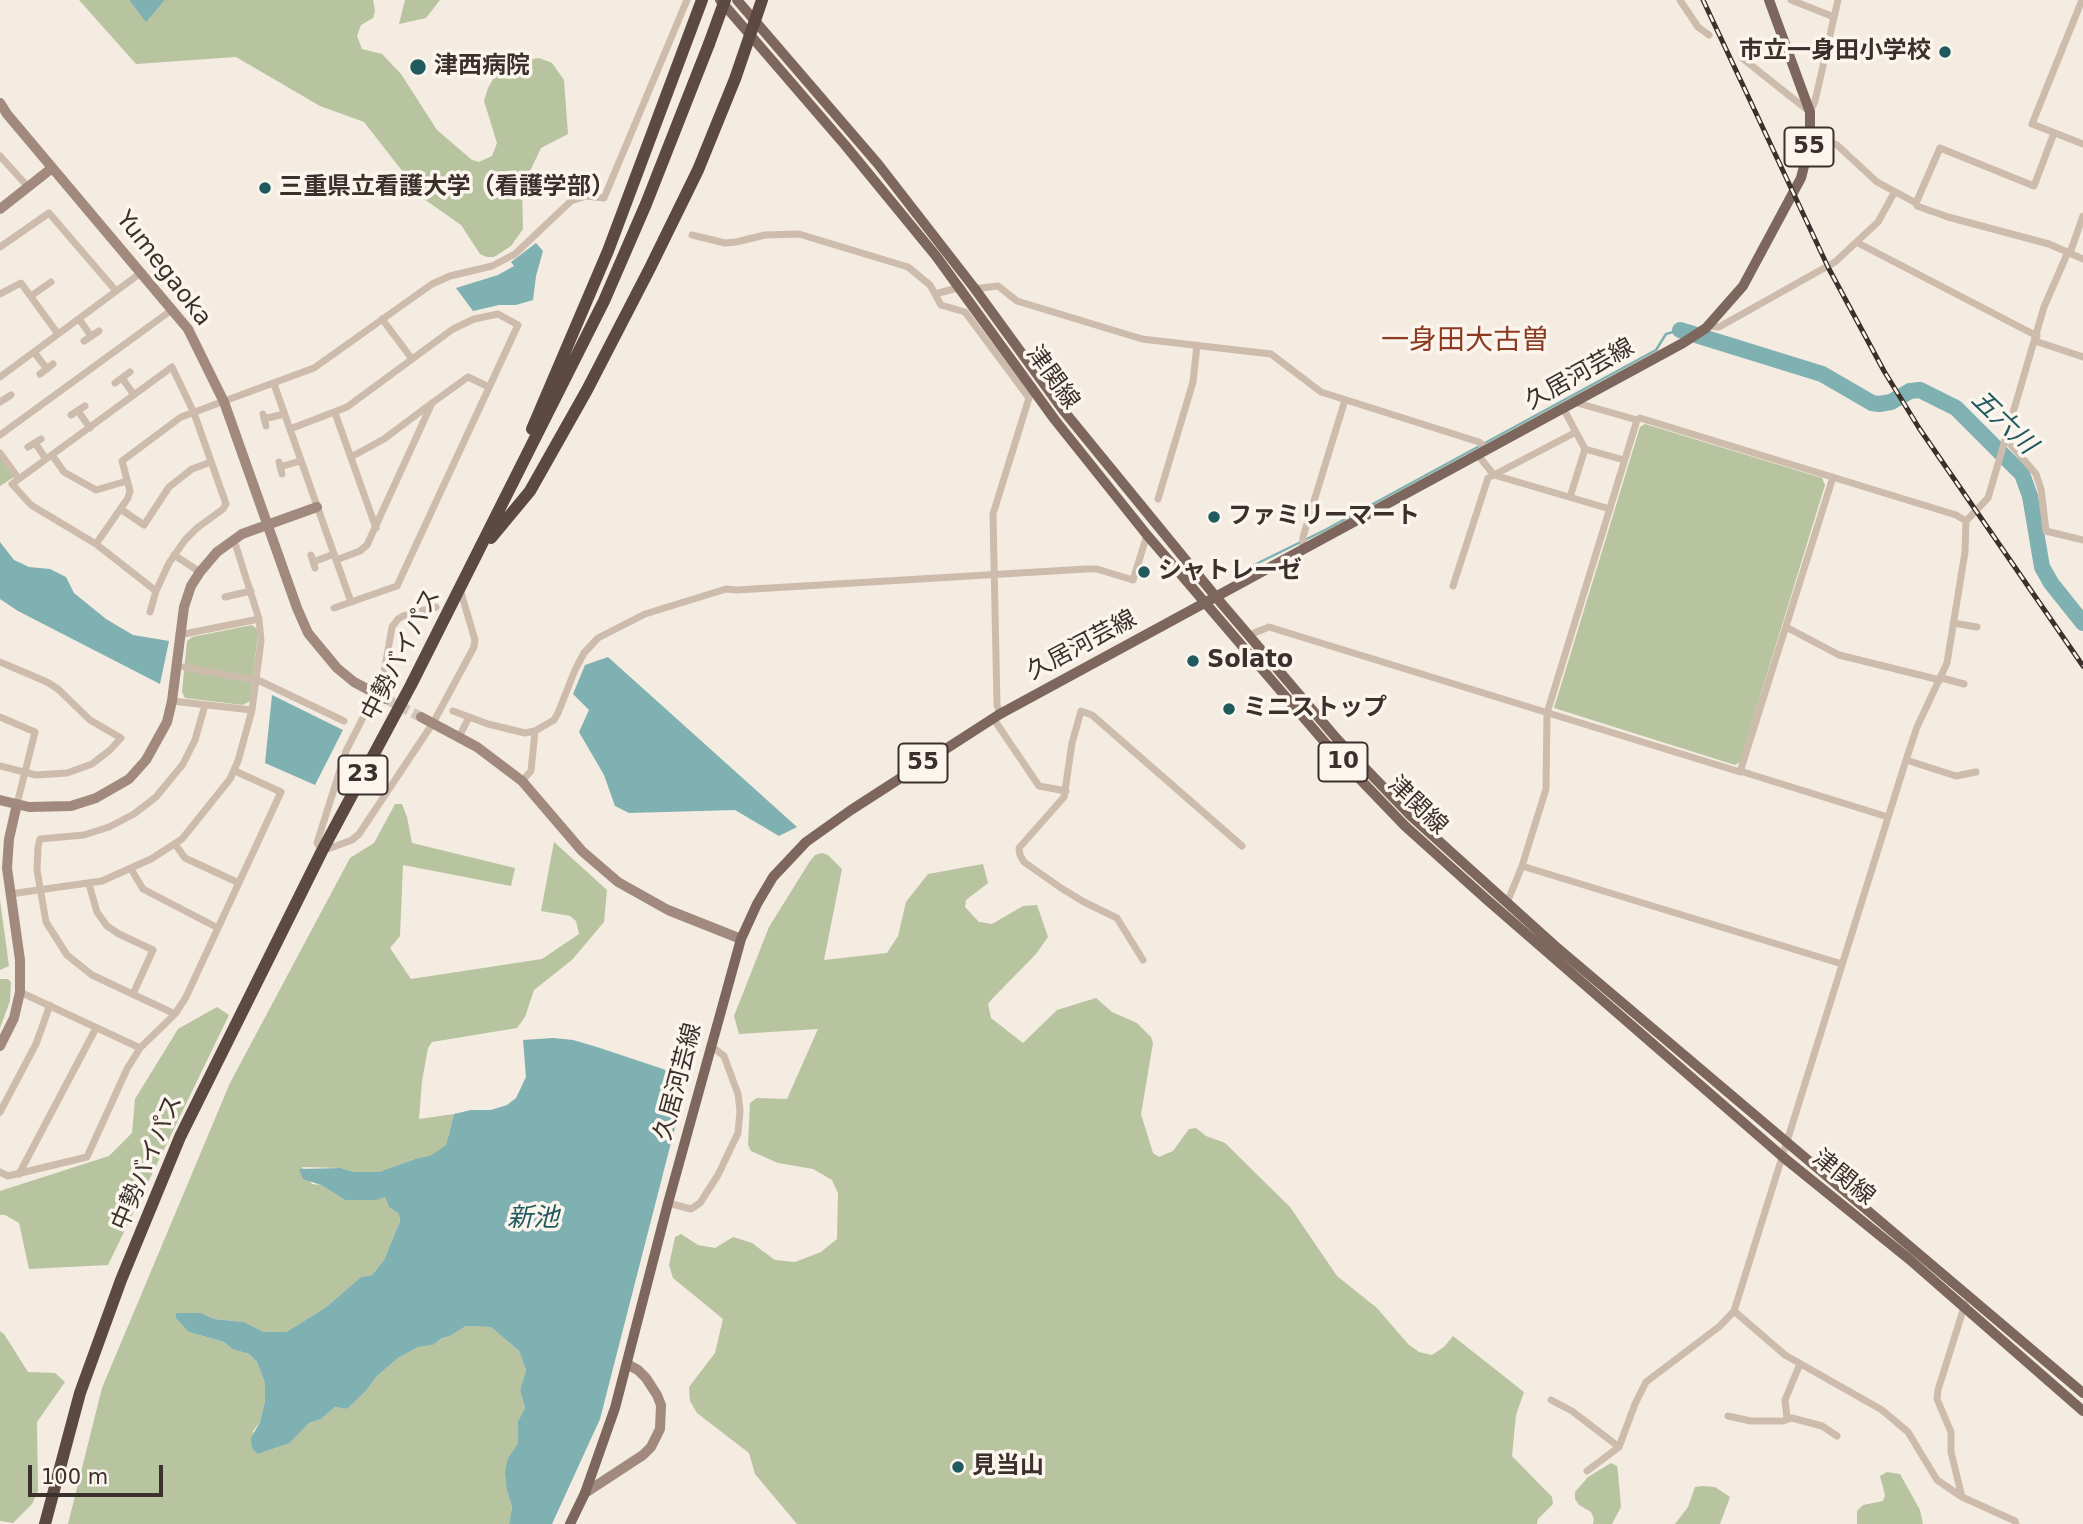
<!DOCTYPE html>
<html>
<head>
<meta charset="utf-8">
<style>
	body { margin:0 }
	#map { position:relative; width:2083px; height:1524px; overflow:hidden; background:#f4ebe1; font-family:"DejaVu Sans",sans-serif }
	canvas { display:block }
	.scale { position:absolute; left:28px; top:1465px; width:135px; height:32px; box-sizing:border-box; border:4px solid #3b302b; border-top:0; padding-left:9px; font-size:21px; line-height:24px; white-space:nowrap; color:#3b302b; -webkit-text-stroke:5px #fbf5ee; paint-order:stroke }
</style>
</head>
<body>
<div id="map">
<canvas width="2083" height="1524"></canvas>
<div class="scale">100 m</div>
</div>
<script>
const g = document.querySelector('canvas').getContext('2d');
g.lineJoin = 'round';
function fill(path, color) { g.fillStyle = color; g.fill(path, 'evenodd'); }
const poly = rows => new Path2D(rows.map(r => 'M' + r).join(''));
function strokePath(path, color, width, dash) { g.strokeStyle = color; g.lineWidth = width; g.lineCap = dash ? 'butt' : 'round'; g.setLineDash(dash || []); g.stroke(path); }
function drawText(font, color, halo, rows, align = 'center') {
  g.font = font + ' "DejaVu Sans","Noto Sans JP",sans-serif'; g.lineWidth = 7; g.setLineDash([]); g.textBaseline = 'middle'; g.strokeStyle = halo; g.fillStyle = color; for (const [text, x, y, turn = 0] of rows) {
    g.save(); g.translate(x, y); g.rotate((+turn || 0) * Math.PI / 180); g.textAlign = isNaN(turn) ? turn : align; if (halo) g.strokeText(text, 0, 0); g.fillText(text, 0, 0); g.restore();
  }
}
fill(poly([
	[79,0,129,0,146,21,165,0,373,0,375,11,373,18,361,25,357,36,362,49,382,54,401,74,437,130,472,160,479,162,492,156,497,143,484,101,488,88,495,76,525,60,539,58,552,63,564,80,568,134,541,148,522,188,523,229,511,246,494,257,487,257,480,254,461,225,424,199,364,122,320,106,236,57,136,64],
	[405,0,440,0,426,18,399,24],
	[1645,424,1822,478,1825,485,1740,762,1735,765,1554,708,1640,427],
	[0,457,14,477,0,486],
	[252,625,257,629,257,642,250,701,243,705,185,698,182,692,187,641,192,637],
	[395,804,402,804,407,817,412,843,515,868,511,886,403,865,400,936,390,948,411,979,542,959,579,934,576,921,570,916,541,911,554,842,607,890,604,922,572,960,534,990,525,1017,517,1028,432,1042,428,1048,422,1081,419,1119,454,1114,446,1145,430,1157,415,1159,379,1172,354,1172,341,1168,302,1167,312,1184,321,1185,345,1200,385,1197,389,1207,399,1214,400,1221,384,1260,372,1275,361,1277,325,1308,286,1332,264,1332,244,1322,214,1319,201,1313,176,1313,189,1332,224,1342,232,1349,249,1354,257,1362,265,1383,265,1401,260,1422,253,1431,258,1454,290,1443,309,1423,321,1419,335,1407,347,1409,365,1392,377,1376,398,1358,418,1347,433,1345,442,1338,450,1336,466,1326,491,1327,519,1351,526,1370,520,1390,525,1408,518,1421,518,1443,508,1458,507,1491,512,1507,509,1524,68,1524,102,1388,230,1083,350,858,374,843],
	[822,853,828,855,842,869,824,960,887,953,898,936,906,902,928,874,983,864,988,883,966,900,965,907,979,922,992,924,1023,906,1037,905,1048,937,1036,954,992,999,988,1004,991,1018,1023,1043,1057,1010,1096,998,1112,1012,1137,1023,1151,1037,1153,1043,1141,1114,1153,1153,1159,1157,1173,1151,1189,1129,1196,1128,1206,1136,1225,1143,1290,1207,1337,1276,1377,1308,1408,1344,1419,1352,1432,1355,1444,1347,1453,1336,1524,1392,1516,1415,1512,1456,1552,1497,1553,1504,1538,1519,1537,1524,797,1524,755,1474,749,1453,697,1413,690,1401,689,1387,715,1353,723,1319,673,1278,669,1265,675,1237,681,1234,698,1245,715,1248,733,1237,752,1243,775,1260,795,1262,821,1252,837,1239,838,1193,832,1180,813,1169,778,1163,751,1151,748,1145,750,1103,757,1098,787,1099,818,1029,739,1034,734,1016,769,927,810,861,815,855],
	[0,900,9,966,0,970],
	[0,979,8,979,11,982,10,1001,0,1028],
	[217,1007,229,1015,108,1265,29,1269,19,1223,5,1215,0,1215,0,1191,109,1156,132,1133,135,1099,178,1029],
	[0,1331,4,1334,28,1372,55,1373,65,1382,37,1422,38,1491,32,1504,13,1523,0,1521],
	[1611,1463,1617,1466,1618,1473,1621,1507,1612,1524,1593,1524,1594,1519,1591,1512,1579,1505,1575,1499,1575,1492,1588,1477],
	[1887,1472,1900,1474,1920,1510,1923,1524,1857,1524,1857,1511,1863,1505,1883,1501,1885,1495,1880,1476],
	[1702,1486,1715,1487,1730,1497,1720,1524,1675,1524,1688,1507,1695,1487]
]), '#b8c4a0');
fill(poly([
	[129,0,165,0,146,22],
	[536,243,543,251,536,276,533,300,516,305,499,305,473,311,456,288,498,275,514,266,511,262],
	[0,542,14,560,29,567,50,569,66,577,74,593,106,619,133,635,169,641,160,684,18,611,0,599],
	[608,657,797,827,779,836,735,810,629,813,615,806,604,775,579,732,589,710,573,694,585,665],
	[272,695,343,730,315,785,265,763],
	[553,1038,573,1040,597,1047,663,1069,683,1078,678,1093,669,1091,683,1096,600,1419,552,1524,509,1524,512,1507,507,1491,505,1471,508,1458,518,1443,518,1421,525,1408,520,1390,526,1370,519,1351,491,1327,466,1326,450,1336,442,1338,433,1345,418,1347,398,1358,377,1376,365,1392,347,1409,335,1407,321,1419,309,1423,290,1443,258,1454,252,1448,251,1438,260,1422,265,1401,265,1383,257,1362,249,1354,232,1349,224,1342,189,1332,176,1318,176,1313,201,1313,214,1319,244,1322,264,1332,286,1332,325,1308,361,1277,372,1275,384,1260,400,1221,399,1214,389,1207,385,1197,376,1200,345,1200,321,1185,303,1179,299,1169,341,1168,354,1172,379,1172,415,1159,430,1156,446,1145,454,1114,471,1110,491,1110,507,1105,516,1098,526,1077,523,1040]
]), '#7fb0b2');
strokePath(poly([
	[1246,569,1325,530,1656,350,1666,334,1680,330]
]), '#7fb0b2', 2.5);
strokePath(poly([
	[1680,330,1822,374,1872,403,1879,404,1891,402,1910,391,1920,390,1956,408,2022,474,2030,496,2042,567,2051,583,2083,623]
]), '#7fb0b2', 16);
strokePath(poly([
	[386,699,421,717]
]), '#cfc6bd', 10, [10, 5]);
strokePath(poly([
	[1680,0,1698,27,1709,35],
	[1791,0,1834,17],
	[2082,0,2032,124,2083,144],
	[1742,58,1810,112,1815,101,1838,0],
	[1811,135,1837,145,1877,182,1916,203,1917,206,1948,217,2049,244,2083,259],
	[0,156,29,188],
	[1916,203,1940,148,2034,186,2054,133],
	[692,235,725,243,736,242,765,235,799,234,908,267,930,285,935,294],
	[1858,243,2037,336],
	[0,247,49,213,116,291],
	[2070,253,2083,216],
	[961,287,935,294,941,305,965,312,1029,398,993,514,997,705,1000,714],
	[973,289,998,286,1017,301,1142,339,1271,354,1321,392,1479,442,1487,449],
	[0,294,21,283,58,334],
	[31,296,51,282],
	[79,319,91,336],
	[382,319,412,359],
	[1707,326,1719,327,1835,262,1878,222,1894,193],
	[84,341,99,331],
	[2035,341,2083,357],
	[34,352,47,369],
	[172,367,194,413,226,504,223,509,197,528,185,540,169,563,156,591,96,544,31,505,12,484,172,367],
	[40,374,53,364],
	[0,377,142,272],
	[122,378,134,395],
	[115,383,130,372],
	[274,384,351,602,397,586,518,325,498,314,474,319,453,329,347,407,290,429],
	[0,402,11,395],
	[1574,402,1637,420,1640,418,1956,515,1966,521],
	[432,403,468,377,489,387],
	[1563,408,1585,449,1624,460],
	[78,411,90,428],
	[335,413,376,528],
	[263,414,266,426],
	[71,415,85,406],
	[264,419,284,414],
	[0,435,173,309],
	[2006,439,2036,474,2041,489,2046,531,2083,540],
	[35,443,46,459],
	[28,447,41,439],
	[0,453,19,479],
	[1477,454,1494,475,1610,509],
	[52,455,64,472,96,490,127,481],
	[279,462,282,474],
	[280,467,300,461],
	[1570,497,1585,449],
	[1158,499,1193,382,1197,345],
	[122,510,144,525,169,487,192,469,211,462],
	[96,544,128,498,130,491,122,461,181,417,314,368,432,284,450,276,492,266,515,254,571,201,586,196,604,198,687,0],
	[1303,549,1303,537,1345,400],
	[174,555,200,572],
	[311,555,315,568],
	[336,560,360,551,367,545,432,403,384,439,351,457],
	[313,562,334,554],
	[1453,586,1488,478,1576,432],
	[225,597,251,591],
	[334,608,351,602],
	[150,612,156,591],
	[1953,623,1977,627],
	[1786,627,1839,655,1940,680],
	[179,635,259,619],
	[1249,635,1269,627,1740,772,1833,477],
	[0,662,47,682,58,689,90,720,121,738,110,750,92,764,67,773,36,775,0,766],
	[184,667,260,681,344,721],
	[1942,678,1964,684],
	[375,694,346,751,317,843,322,851,352,840,359,834,433,723,474,647,475,640,460,589],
	[380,696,392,627,398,619,403,616,436,607],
	[172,701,252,710],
	[453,711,488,724,525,733,535,731],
	[0,717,35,732,17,804],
	[993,718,1039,786,1066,791],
	[459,737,469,717],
	[1906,760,1956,776,1976,772],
	[1740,771,1888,817],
	[522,781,531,771,535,731,554,720,558,713,575,670,584,653,598,638,645,614,726,589,737,590,1086,569,1097,569,1133,580,1147,535],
	[175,844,185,858,239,883],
	[1522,866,1546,789,1547,713,1637,420],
	[131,869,143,889,218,928],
	[89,884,97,912,107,926,119,934,153,950,133,994],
	[10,894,102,881,151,859,182,839,230,779,238,761,252,710,261,641,259,619,234,540],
	[1507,903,1522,866,1842,964],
	[1143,960,1117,918,1084,902,1061,888,1024,862,1020,855,1019,848,1064,797,1072,743,1081,711,1092,715,1242,846],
	[20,992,140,1048],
	[175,1014,92,975,67,955,46,922,37,870,38,847,40,839,84,835,109,827,134,814,156,797,183,764,195,740,205,705],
	[0,1112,36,1044,50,1005],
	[0,1172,8,1176,87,1157,127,1069,140,1048,175,1014,186,997,281,792,235,771],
	[19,1174,96,1028],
	[668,1203,691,1209,700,1203,718,1175,738,1133,740,1111,738,1094,724,1056,710,1045],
	[1734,1311,1785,1355,1882,1410,1908,1432,1937,1480,1962,1497,2015,1521,2016,1524],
	[1551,1400,1572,1411,1619,1447],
	[1728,1416,1751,1421,1783,1421,1792,1418,1822,1426,1837,1436],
	[1787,1418,1785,1400,1800,1364],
	[1587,1471,1619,1447,1635,1404,1646,1382,1720,1326,1734,1311,1906,760,1917,727,1947,663,1965,552,1966,521,1988,498,2044,307,2068,252],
	[1962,1497,1951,1452,1951,1432,1937,1399,1938,1390,1965,1304]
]), '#cdbbac', 7);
strokePath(poly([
	[0,103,7,114,188,329,224,402,297,608,308,633,337,668,354,682,386,699],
	[0,209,52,168],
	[421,717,477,747,522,781,582,851,618,882,668,910,741,939],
	[0,800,29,807,71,806,96,798,129,779,146,760,167,722,172,701,184,607,191,586,200,572,217,552,242,534,317,507],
	[0,1046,14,1018,20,992,20,960,7,868,9,839,17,804],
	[585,1493,643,1455,651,1447,660,1429,661,1405,657,1395,646,1378,638,1370,627,1364]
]), '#a18a7d', 10);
strokePath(poly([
	[720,0,845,145,936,256,1055,420,1147,535,1328,746,1405,826,1485,898,1783,1157,1909,1259,2083,1411],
	[737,0,878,164,975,289,1063,410,1216,597,1337,739,1411,816,1554,945,2083,1393],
	[570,1524,585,1493,615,1408,668,1203,741,939,757,904,773,877,806,842,851,810,1000,714,1683,343,1706,328,1743,286,1801,178,1810,143,1810,112,1769,0]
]), '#7d675c', 10);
strokePath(poly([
	[532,429,608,251,702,0],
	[491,538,530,491,587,390,650,268,698,170,735,79,762,0],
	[45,1524,80,1393,121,1280,180,1137,322,851,411,685,604,301,646,204,709,44]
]), '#5c4a42', 12);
const rail = poly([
	[1703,0,1828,267,1884,371,1919,428,2083,666]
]);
strokePath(rail, '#3b302b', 5);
strokePath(rail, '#fbf5ee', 2.5, [8]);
strokePath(poly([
	[709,44,725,0]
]), '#5c4a42', 12);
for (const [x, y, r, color] of [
	[1945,52,7,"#1f5a5e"],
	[418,67,9,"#1f5a5e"],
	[265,188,7,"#1f5a5e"],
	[1214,517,7,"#1f5a5e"],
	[1144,572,7,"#1f5a5e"],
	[1193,661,7,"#1f5a5e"],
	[1229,709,7,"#1f5a5e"],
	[958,1467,7,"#1f5a5e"]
]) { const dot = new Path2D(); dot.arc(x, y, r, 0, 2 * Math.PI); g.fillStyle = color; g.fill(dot); strokePath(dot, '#fbf5ee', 2.5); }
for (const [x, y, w] of [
	[1809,147,49],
	[1343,762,49],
	[923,763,49],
	[363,775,49]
]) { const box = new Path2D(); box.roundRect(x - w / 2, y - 19.5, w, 39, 5); g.fillStyle = '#fbf5ee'; g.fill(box); strokePath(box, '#3b302b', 2); }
drawText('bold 23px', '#3b302b', null, [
	["55",1809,147],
	["10",1343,762],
	["55",923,763],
	["23",363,775]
]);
drawText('bold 24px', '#3b302b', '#fbf5ee', [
	["市立一身田小学校",1931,52,"right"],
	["津西病院",434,67],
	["三重県立看護大学（看護学部）",279,188],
	["ファミリーマート",1228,517],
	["シャトレーゼ",1158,572],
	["Solato",1207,661],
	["ミニストップ",1243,709],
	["見当山",972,1467]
], 'left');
drawText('24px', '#3b302b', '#fbf5ee', [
	["Yumegaoka",163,269,52],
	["久居河芸線",1580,375,-29],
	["津関線",1052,378,54],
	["久居河芸線",1082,646,-28],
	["中勢バイパス",402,655,-63],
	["津関線",1417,806,44],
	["久居河芸線",679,1082,-75],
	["中勢バイパス",148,1163,-67],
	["津関線",1843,1178,39]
]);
drawText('italic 26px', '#1f5a5e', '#fbf5ee', [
	["五六川",2003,423,44],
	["新池",533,1219]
]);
drawText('28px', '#8c3b22', '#fbf5ee', [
	["一身田大古曽",1465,342]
]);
</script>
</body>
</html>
